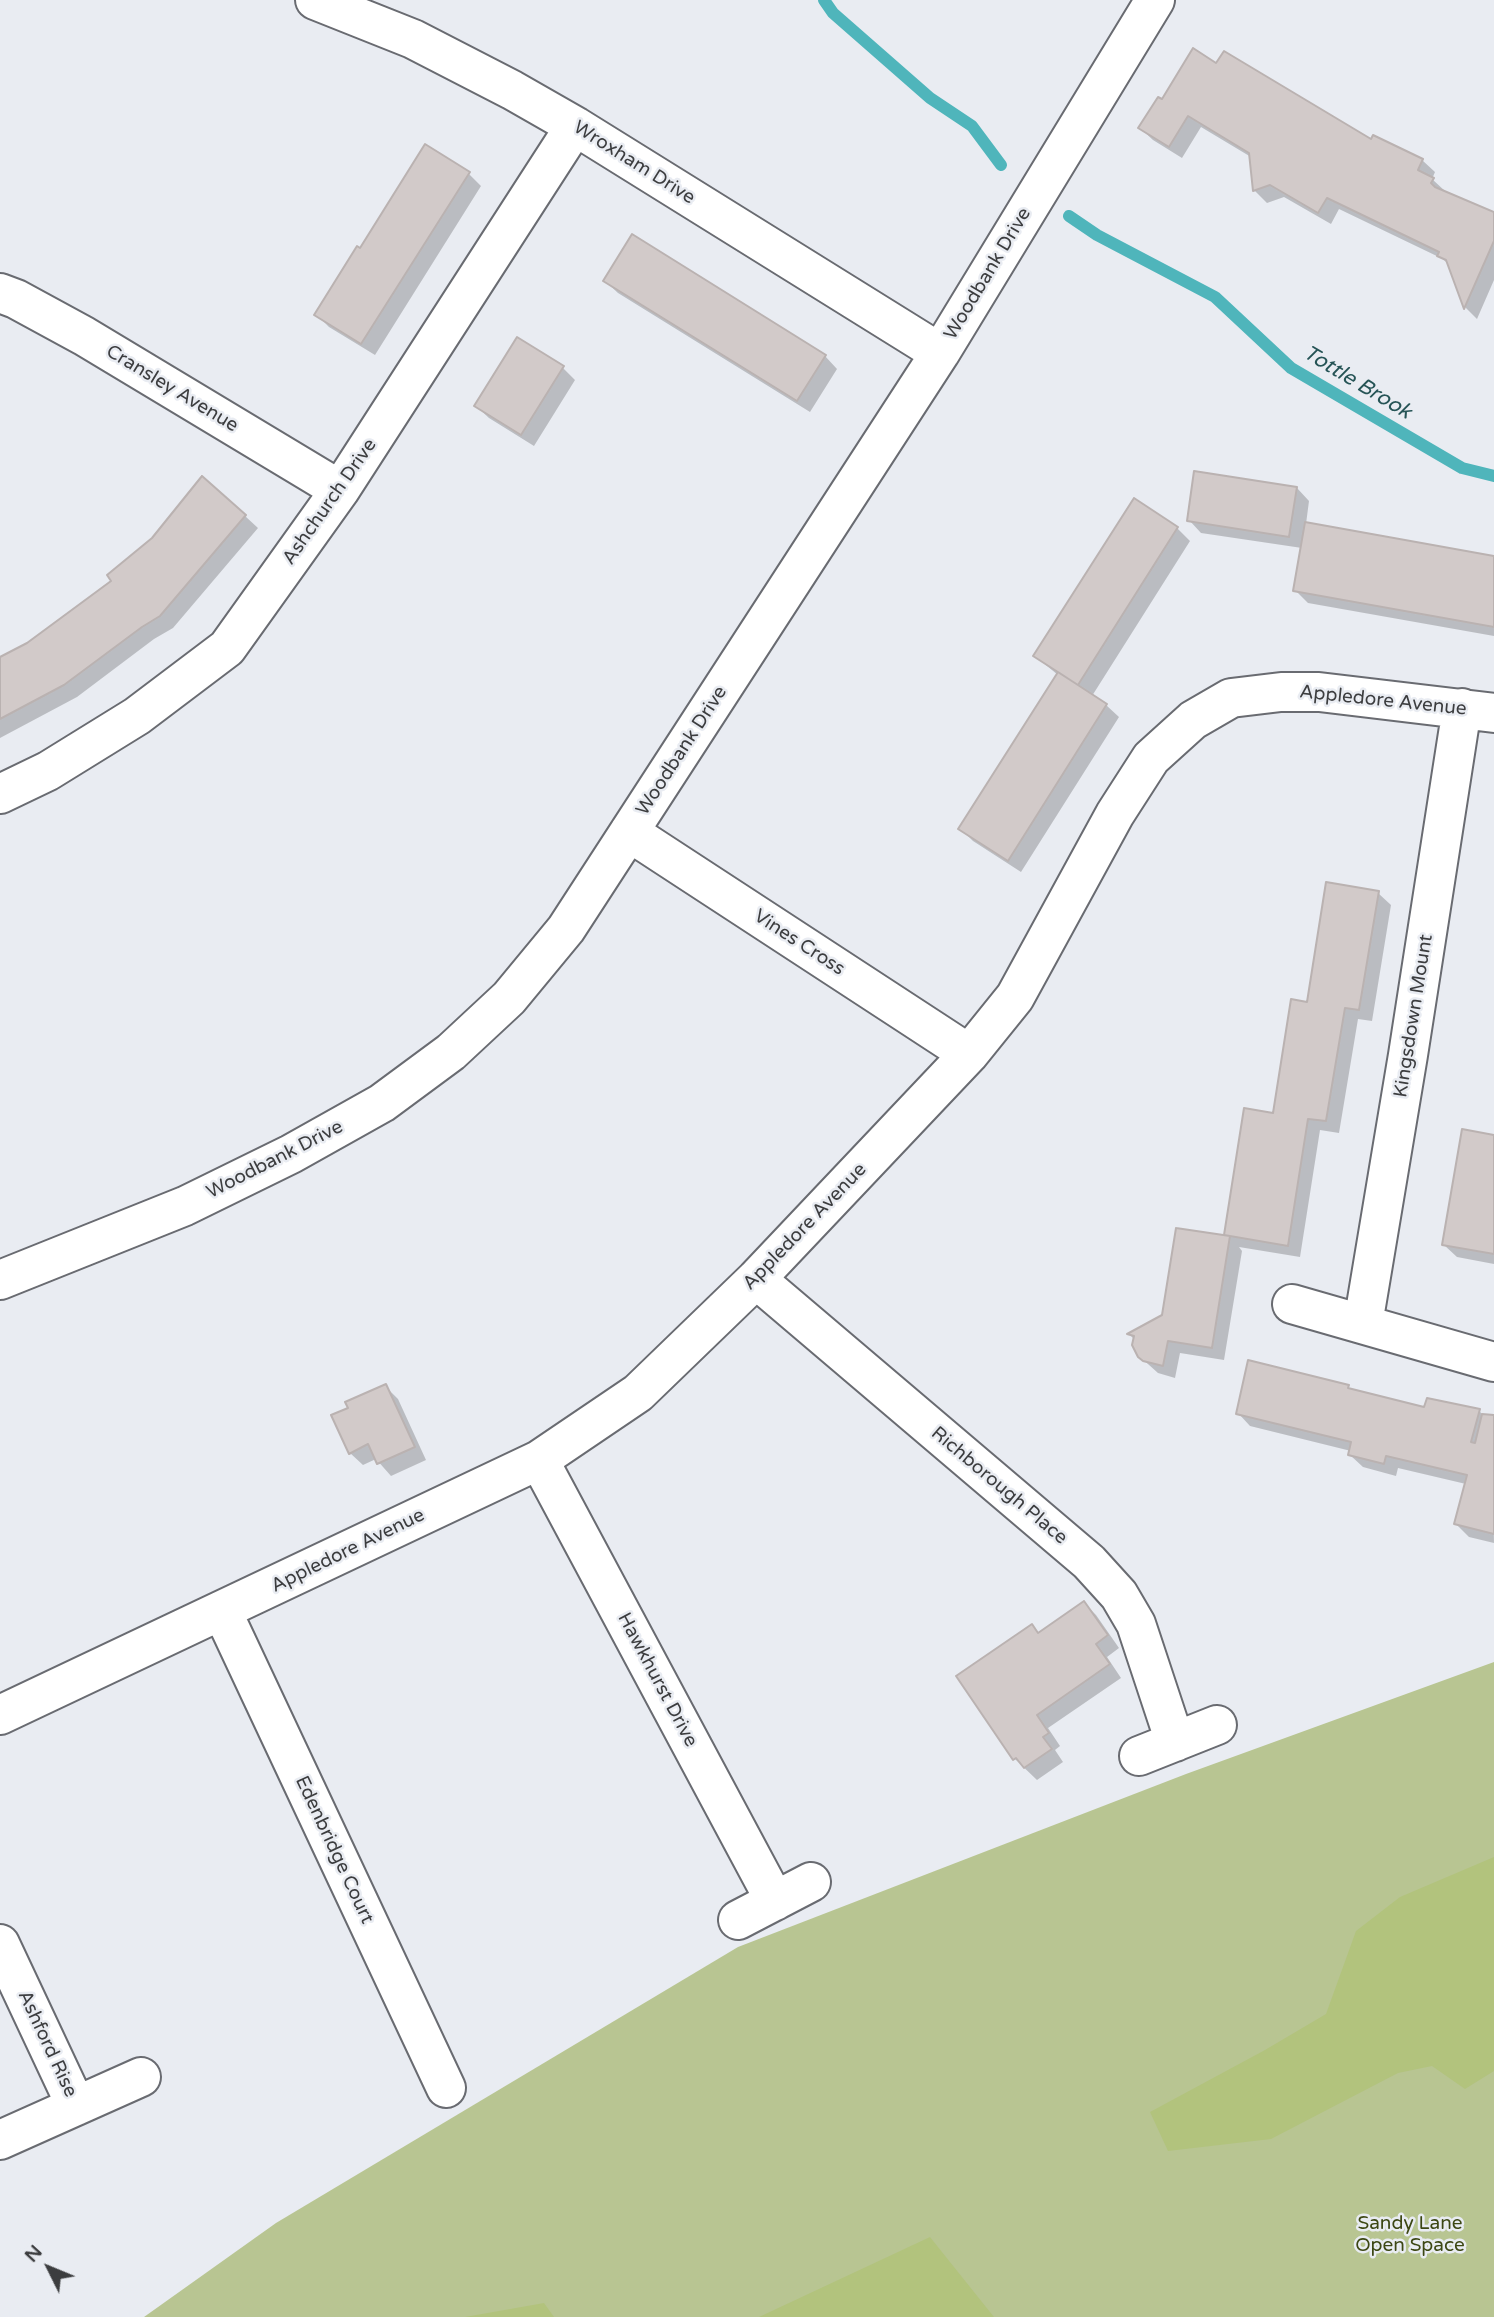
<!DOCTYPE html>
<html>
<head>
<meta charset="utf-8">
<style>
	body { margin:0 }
	#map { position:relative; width:1494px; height:2317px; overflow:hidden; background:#e9ecf2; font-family:"Varela Round",sans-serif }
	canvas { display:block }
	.north { position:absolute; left:14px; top:2233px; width:70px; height:70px; -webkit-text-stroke:5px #e9ecf2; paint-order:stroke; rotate:313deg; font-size:19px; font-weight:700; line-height:28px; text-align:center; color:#3c3d3f }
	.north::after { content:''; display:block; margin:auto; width:24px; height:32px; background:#3c3d3f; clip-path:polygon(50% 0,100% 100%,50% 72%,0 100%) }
</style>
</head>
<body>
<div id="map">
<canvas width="1494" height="2317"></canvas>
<div class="north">N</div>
</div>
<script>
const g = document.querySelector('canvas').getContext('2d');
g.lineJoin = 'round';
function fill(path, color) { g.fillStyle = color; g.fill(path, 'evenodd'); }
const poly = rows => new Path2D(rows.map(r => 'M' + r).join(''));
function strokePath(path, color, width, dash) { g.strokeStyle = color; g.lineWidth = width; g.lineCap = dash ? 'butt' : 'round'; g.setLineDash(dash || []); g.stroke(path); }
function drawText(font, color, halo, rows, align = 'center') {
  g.font = font + ' "Varela Round",sans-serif'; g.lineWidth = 5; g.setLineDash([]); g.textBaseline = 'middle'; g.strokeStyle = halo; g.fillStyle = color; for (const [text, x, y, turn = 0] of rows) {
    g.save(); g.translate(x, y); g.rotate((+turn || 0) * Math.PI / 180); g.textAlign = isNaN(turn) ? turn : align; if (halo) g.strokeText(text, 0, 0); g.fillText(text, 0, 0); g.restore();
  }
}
fill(poly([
	[1494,1662,1494,2317,144,2317,276,2223,738,1947,1186,1774]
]), '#b8c592');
fill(poly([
	[1494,1857,1494,2071,1465,2089,1432,2066,1398,2073,1271,2139,1168,2151,1150,2112,1265,2050,1326,2014,1356,1931,1400,1897],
	[930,2237,994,2317,759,2317],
	[544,2303,554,2317,465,2317]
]), '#b2c37d');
fill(poly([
	[1217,65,1372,142,1422,160,1435,172,1432,179,1445,191,1494,214,1494,280,1477,319,1466,308,1451,267,1443,259,1339,209,1331,224,1284,197,1267,203,1255,191,1251,157,1201,127,1182,158,1153,140,1140,128,1162,102],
	[468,173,481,186,375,355,329,327,317,315,360,250],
	[605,281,825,356,837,369,810,412,618,293],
	[563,368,575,380,534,446,489,418,476,406],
	[1297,488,1309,501,1306,524,1494,557,1494,636,1308,603,1295,590,1302,548,1201,533,1189,520],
	[245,516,258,528,173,628,154,639,77,697,0,738,0,659],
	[1177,528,1190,541,1092,696,1106,705,1119,717,1021,872,973,841,961,829,1058,675,1035,656],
	[1378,893,1391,905,1372,1021,1358,1019,1339,1133,1320,1130,1300,1257,1239,1247,1242,1251,1224,1360,1180,1353,1175,1378,1158,1373,1139,1356,1135,1340,1130,1335,1163,1316,1229,1238,1226,1235,1274,1115,1308,1004],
	[1494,1137,1494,1264,1457,1257,1444,1245],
	[385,1386,398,1399,426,1460,391,1476,376,1459,363,1465,350,1453],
	[1348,1386,1352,1391,1426,1409,1479,1411,1492,1423,1494,1543,1469,1537,1456,1524,1466,1484,1398,1468,1396,1476,1363,1467,1350,1455,1351,1451,1250,1426,1238,1413],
	[1084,1603,1096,1615,1119,1648,1107,1657,1121,1678,1048,1728,1060,1746,1055,1750,1063,1762,1037,1780,1015,1759,1032,1626,1039,1634]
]), '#0003');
strokePath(poly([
	[824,0,833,13,930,98,972,126,1001,165],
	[1069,216,1097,235,1215,297,1291,368,1462,468,1494,476]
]), '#4fb5bb', 12);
const building = poly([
	[1193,48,1216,63,1224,51,1371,139,1373,135,1423,159,1418,170,1434,178,1431,183,1435,187,1494,212,1494,241,1464,309,1446,260,1437,256,1439,252,1327,198,1318,213,1270,185,1253,191,1249,153,1188,116,1169,147,1138,128,1158,97,1162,99,1193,48],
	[425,144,470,172,361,344,314,315,357,246,360,248,425,144],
	[632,234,826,355,797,401,603,281,632,234],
	[517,337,564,366,521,435,474,406,517,337],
	[1194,471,1297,487,1289,537,1187,521,1194,471],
	[202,476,246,515,160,616,142,627,64,685,0,719,0,657,27,643,111,581,107,575,152,538,202,476],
	[1134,498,1178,527,1078,685,1033,656,1134,498],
	[1305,522,1494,556,1494,627,1293,591,1305,522],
	[1058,672,1107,704,1008,861,958,829,1058,672],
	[1326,882,1379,891,1359,1010,1345,1008,1326,1121,1308,1119,1288,1246,1224,1235,1244,1108,1273,1113,1291,999,1307,1002,1326,882],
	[1462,1129,1494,1135,1494,1254,1442,1245,1462,1129],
	[1176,1228,1230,1236,1212,1348,1168,1341,1163,1366,1143,1361,1138,1357,1132,1345,1134,1336,1127,1334,1162,1315,1176,1228],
	[1248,1360,1349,1385,1348,1388,1424,1407,1427,1398,1480,1409,1471,1442,1475,1443,1482,1414,1494,1415,1494,1534,1454,1524,1467,1475,1386,1456,1384,1464,1348,1455,1351,1442,1236,1414,1248,1360],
	[386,1384,415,1447,377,1464,368,1444,349,1454,331,1415,348,1408,345,1402,386,1384],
	[1084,1601,1108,1635,1096,1644,1110,1664,1037,1715,1049,1733,1043,1737,1052,1749,1024,1768,1016,1758,1013,1760,956,1676,1032,1624,1038,1633,1084,1601]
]);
fill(building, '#d2cac9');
strokePath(building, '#bab2b1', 2);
const minor = poly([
	[315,0,413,39,512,90,575,126,940,353],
	[0,293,16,299,84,336,340,490],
	[0,794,48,771,137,716,227,648,340,490,575,126],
	[629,832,969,1054],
	[756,1279,1089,1562,1119,1595,1136,1624,1175,1742],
	[0,1280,185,1206,291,1154,382,1103,451,1052,509,998,566,929,940,353,1155,0],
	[1292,1304,1494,1362],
	[1363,1324,1408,1055,1462,708],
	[539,1460,775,1901],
	[222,1611,446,2088],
	[0,1715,539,1460,638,1393,756,1279,969,1054,1015,997,1115,814,1151,758,1193,720,1231,698,1281,692,1319,692,1494,713],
	[1139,1756,1217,1725],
	[738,1920,811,1882],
	[0,1944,76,2106],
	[0,2140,141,2077]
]);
strokePath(minor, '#696b71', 42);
strokePath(minor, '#fff', 38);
drawText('19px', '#3c3d3f', '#e9ecf2', [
	["Wroxham Drive",634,163,32],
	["Woodbank Drive",988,274,-59],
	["Cransley Avenue",172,389,31],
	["Ashchurch Drive",330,502,-55],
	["Appledore Avenue",1383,701,6],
	["Woodbank Drive",682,751,-57],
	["Vines Cross",799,943,33],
	["Kingsdown Mount",1414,1016,-81],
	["Woodbank Drive",275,1160,-27],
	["Appledore Avenue",805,1227,-46],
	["Richborough Place",999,1486,40],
	["Appledore Avenue",348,1551,-26],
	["Hawkhurst Drive",657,1680,62],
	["Edenbridge Court",334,1850,65],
	["Ashford Rise",47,2044,65]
]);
drawText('19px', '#3c4713', '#e9ecf2', [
	["Sandy Lane",1410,2224],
	["Open Space",1410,2246]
]);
drawText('italic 21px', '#265456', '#e9ecf2', [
	["Tottle Brook",1357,383,31]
]);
</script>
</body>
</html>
